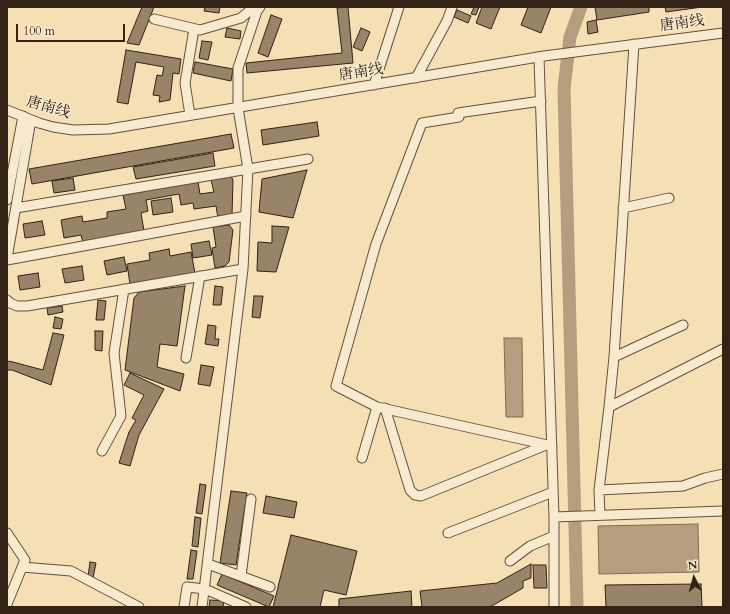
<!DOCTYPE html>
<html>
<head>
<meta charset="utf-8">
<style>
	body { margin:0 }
	#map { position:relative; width:730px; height:614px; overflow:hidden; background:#f5dfb4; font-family:Cardo,serif }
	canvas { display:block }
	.frame { position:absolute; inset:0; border:8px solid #332215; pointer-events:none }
	.north { position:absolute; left:674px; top:558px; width:40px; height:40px; -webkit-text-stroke:3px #f8eace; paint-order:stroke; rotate:354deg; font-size:11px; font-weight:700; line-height:16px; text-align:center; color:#332215 }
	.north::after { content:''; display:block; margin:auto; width:14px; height:18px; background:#332215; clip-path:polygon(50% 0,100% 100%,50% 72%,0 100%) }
	.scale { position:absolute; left:16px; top:24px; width:109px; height:18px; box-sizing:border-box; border:2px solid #332215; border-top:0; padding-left:5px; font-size:12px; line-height:14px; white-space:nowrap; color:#332215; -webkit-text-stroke:3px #f8eace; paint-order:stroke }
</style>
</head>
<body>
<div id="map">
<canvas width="730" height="614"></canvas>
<div class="frame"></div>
<div class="north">N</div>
<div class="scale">100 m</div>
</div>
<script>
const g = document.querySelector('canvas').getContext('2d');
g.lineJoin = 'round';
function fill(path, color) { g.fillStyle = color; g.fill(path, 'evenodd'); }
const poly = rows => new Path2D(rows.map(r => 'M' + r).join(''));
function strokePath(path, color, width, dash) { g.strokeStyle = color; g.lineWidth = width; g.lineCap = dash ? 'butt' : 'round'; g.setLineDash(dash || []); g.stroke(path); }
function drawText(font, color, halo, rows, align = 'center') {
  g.font = font + ' Cardo,"Noto Serif SC",serif'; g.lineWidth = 3; g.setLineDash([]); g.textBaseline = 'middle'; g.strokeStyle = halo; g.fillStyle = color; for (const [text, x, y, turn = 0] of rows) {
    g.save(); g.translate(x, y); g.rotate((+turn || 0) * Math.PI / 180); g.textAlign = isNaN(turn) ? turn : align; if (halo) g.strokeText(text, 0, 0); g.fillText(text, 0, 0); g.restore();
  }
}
const water = poly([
	[504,338,522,338,523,417,506,417,504,338],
	[698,524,699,572,599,574,598,526,698,524]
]);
fill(water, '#b39f7e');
strokePath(water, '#806d54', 1);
strokePath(poly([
	[577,607,564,88,570,37,581,7]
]), '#b39f7e', 13);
const building = poly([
	[142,7,154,7,139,45,127,43,142,7],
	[205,7,220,7,219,13,204,11,205,7],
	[348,7,353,63,247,73,246,63,342,53,337,8,348,7],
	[474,7,479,7,476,15,471,14,474,7],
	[482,7,500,7,491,29,476,23,482,7],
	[528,7,551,7,541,33,521,25,528,7],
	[595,7,649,7,649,12,597,20,595,7],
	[665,7,702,7,666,12,665,7],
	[457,10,471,16,468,23,454,17,457,10],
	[271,15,282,19,268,57,258,53,271,15],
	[596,20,598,32,588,34,587,22,596,20],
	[227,28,241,31,240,39,225,37,227,28],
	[361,28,370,32,362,51,353,47,361,28],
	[202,41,212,42,208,60,199,58,202,41],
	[126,50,181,59,179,74,173,73,170,100,159,102,160,96,153,95,157,75,162,76,164,67,136,62,128,104,117,102,126,50],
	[195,62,233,69,231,81,193,73,195,62],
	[317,122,319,136,263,145,261,130,317,122],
	[231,134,234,148,32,184,29,169,231,134],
	[213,153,215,166,136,179,133,167,213,153],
	[307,170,293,218,259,212,262,179,307,170],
	[231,176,233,180,232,215,218,218,216,206,194,209,193,203,181,205,179,194,146,200,148,211,141,213,144,231,83,243,81,235,64,238,61,220,82,216,83,222,107,218,107,212,126,209,123,195,198,182,200,194,214,192,211,180,231,176],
	[73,178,75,190,54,193,52,181,73,178],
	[171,198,173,212,153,215,151,201,171,198],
	[42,221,45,235,25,238,23,224,42,221],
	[229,225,233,230,229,262,225,266,215,268,212,248,216,247,213,227,229,225],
	[272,226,289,227,276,272,257,271,258,242,272,243,272,226],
	[209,241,212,255,193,258,191,244,209,241],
	[169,249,170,256,191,252,195,273,130,284,127,264,150,260,149,253,169,249],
	[124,257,127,271,107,275,104,261,124,257],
	[82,266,84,280,65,283,62,269,82,266],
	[38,273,40,287,20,290,18,276,38,273],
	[185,286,177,346,160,344,157,367,184,374,180,391,125,370,134,298,139,292,185,286],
	[215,286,223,287,221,305,213,305,215,286],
	[254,296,263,296,260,318,252,317,254,296],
	[98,300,106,301,104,320,96,320,98,300],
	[62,306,63,312,48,315,47,308,62,306],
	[55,317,63,319,61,329,53,328,55,317],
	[208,325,216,326,215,339,219,339,218,346,205,344,208,325],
	[95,331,103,331,102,351,95,350,95,331],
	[53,333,64,335,51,385,12,370,7,370,7,361,13,362,43,370,53,333],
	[201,365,214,367,210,386,198,384,201,365],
	[130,373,164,389,139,435,130,466,119,463,129,432,136,420,132,418,144,395,124,385,130,373],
	[200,484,206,485,202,514,196,513,200,484],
	[231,491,247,493,236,565,220,563,231,491],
	[266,496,297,502,294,518,263,513,266,496],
	[195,517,201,518,198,547,192,546,195,517],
	[291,535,357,551,346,595,324,590,320,607,273,607,291,535],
	[191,550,197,551,193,579,187,579,191,550],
	[90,562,96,563,93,578,88,577,90,562],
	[531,564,531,578,523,581,523,588,490,607,422,607,420,591,497,583,531,564],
	[533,565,546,565,547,588,534,588,533,565],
	[222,574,274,596,269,607,217,585,222,574],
	[701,584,702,607,606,607,605,585,701,584],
	[411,591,412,607,339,607,339,599,411,591],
	[210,600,224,601,223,607,209,607,210,600]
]);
fill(building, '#988468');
strokePath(building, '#332215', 1);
const minor = poly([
	[154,19,200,30,241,18,254,7],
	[539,57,554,517,554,607],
	[416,78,447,21,452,7],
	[374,85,399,7],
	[541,101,458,113,459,117,422,123,376,244,336,386,377,407,552,446],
	[7,110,39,123,53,127,73,130,109,129,544,56,723,33],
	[190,115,185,83,194,29],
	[7,200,23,116],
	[16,208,308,159],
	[623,208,669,198],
	[7,258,31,120],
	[7,260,246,216],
	[7,300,10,303,17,306,27,306,243,269],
	[614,357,683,325],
	[186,358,200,276],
	[609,407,723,349],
	[385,408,410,490,415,495,421,496,546,445],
	[102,451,121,416,114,353,124,289],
	[362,458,377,407],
	[599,490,683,486,705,478,723,474],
	[600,515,599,490,609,407,614,357,634,44],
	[554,517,723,511],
	[7,533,25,560,7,604],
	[448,533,553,492],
	[510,561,530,546,554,536],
	[208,564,270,587],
	[22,567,71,571,139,607],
	[241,576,251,499],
	[184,607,187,587,205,589,246,607],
	[202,607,243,269,248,169,238,108,238,68,257,11,260,7]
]);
strokePath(minor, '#64513d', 11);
strokePath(minor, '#f8eace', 9);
drawText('15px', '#332215', '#f8eace', [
	["唐南线",682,24,-8],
	["唐南线",361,73,-9],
	["唐南线",48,108,16]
]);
</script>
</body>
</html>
